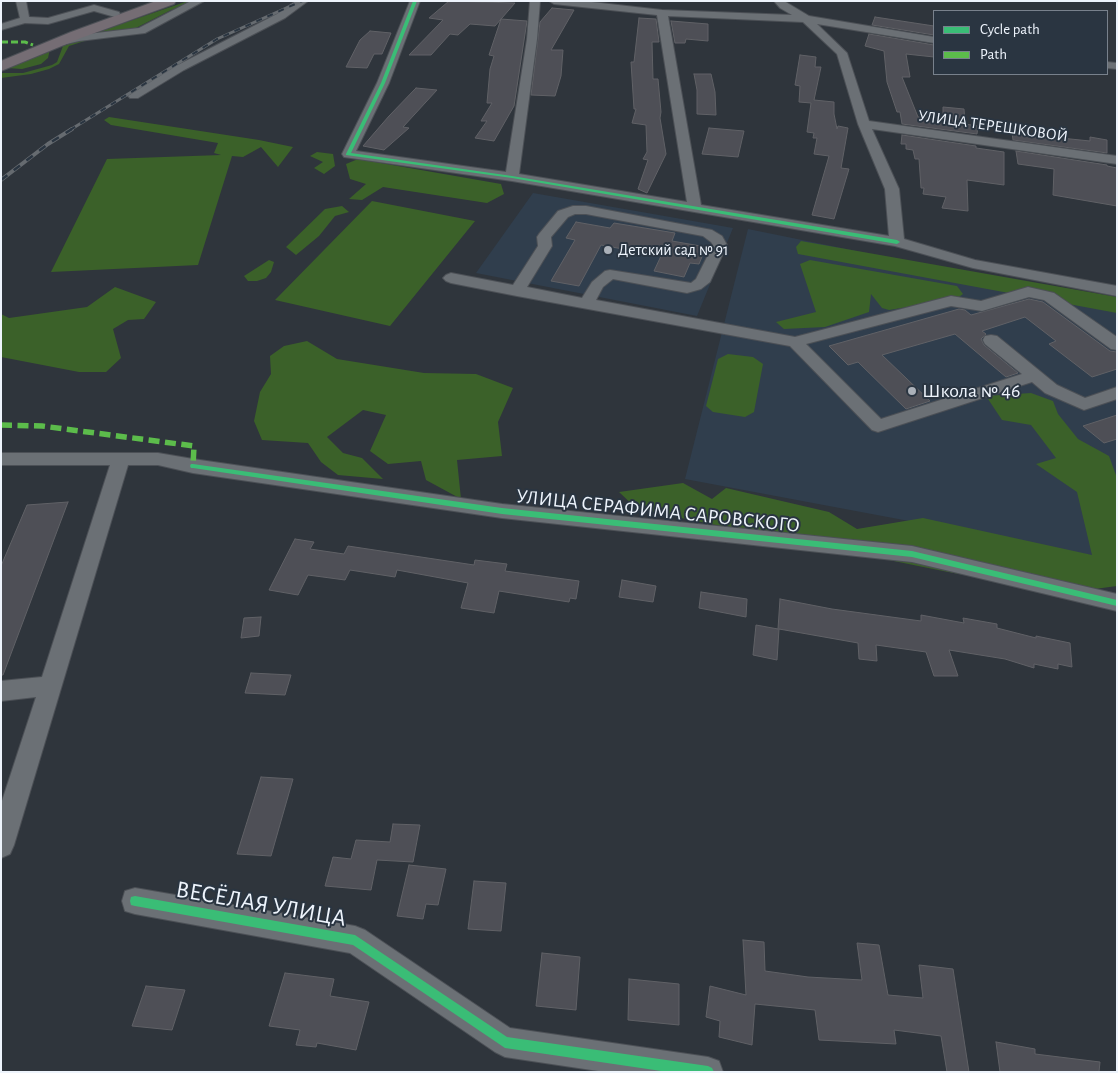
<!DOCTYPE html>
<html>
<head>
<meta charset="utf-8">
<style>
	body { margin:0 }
	#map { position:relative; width:1118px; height:1073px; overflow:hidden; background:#2f353c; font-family:"Alegreya Sans",sans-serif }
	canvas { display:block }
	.frame { position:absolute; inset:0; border:2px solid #eef4fc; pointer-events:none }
	.legend { position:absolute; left:933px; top:10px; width:175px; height:65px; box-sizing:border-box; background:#2a3541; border:1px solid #78818c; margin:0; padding:6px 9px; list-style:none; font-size:15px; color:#eef4fc }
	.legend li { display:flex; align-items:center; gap:10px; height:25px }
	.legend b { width:25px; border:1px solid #78818c }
</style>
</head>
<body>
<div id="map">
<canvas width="1118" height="1073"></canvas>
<div class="frame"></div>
<ul class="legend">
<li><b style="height:6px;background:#3abd76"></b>Cycle path</li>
<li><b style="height:6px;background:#5cbc4b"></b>Path</li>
</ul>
</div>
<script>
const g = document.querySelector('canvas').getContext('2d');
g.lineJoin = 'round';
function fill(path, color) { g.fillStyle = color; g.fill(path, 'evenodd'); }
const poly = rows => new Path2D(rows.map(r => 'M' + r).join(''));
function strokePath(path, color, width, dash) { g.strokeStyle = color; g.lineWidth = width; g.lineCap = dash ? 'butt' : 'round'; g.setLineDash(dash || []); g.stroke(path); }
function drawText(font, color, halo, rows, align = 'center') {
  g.font = font + ' "Alegreya Sans",sans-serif'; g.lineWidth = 4; g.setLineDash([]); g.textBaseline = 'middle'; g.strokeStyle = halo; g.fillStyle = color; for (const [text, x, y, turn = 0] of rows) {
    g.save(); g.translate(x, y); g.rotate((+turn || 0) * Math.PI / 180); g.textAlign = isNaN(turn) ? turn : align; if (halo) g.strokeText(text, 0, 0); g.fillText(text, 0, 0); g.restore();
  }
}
fill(poly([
	[533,193,733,228,697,316,476,273],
	[748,229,1117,304,1117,560,685,479]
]), '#303e4d');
fill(poly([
	[185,2,189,3,184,8,171,10,134,29,92,34],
	[91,39,69,46,59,64,49,69,31,74,1,78,1,73,23,73,52,65,57,62,63,46,78,40],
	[50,49,48,58,41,64,22,69,7,68],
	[109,117,259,140,293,147,278,167,261,147,243,157,232,156,198,265,51,272,107,159,221,155,214,153,218,143,111,125,104,120],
	[317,152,333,154,335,166,324,174,314,168,323,162,310,156],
	[358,159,501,184,504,194,487,203,383,187,362,200,349,199,366,184,350,179,346,164],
	[372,201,475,221,390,326,275,300],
	[342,206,349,212,335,216,319,236,296,255,286,247,325,209],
	[801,241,1117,297,1117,313,798,254,796,247],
	[269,260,274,262,271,272,266,278,257,281,248,281,244,276],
	[810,260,957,286,963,294,956,299,889,310,882,308,871,294,869,312,825,327,784,329,776,322,816,312,800,264],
	[115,287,156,302,144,319,128,320,113,329,121,358,106,372,79,372,1,357,1,314,9,318,87,307],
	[307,341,337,359,424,373,476,374,513,388,498,422,502,456,457,460,461,499,426,480,421,461,388,464,370,451,386,415,363,410,327,437,343,453,362,458,383,479,338,475,321,462,308,443,262,440,254,421,260,392,271,374,270,356,284,346],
	[728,354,753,357,763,364,754,412,745,417,713,412,706,406,718,359],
	[1031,393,1053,401,1058,414,1078,439,1109,456,1117,478,1117,586,1065,593,948,572,637,509,619,492,683,483,712,499,726,488,829,512,857,529,923,518,1092,555,1077,492,1036,464,1056,458,1031,425,1002,420,986,396]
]), '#3b6129');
const building = poly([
	[449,1,515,3,495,26,470,24,458,35,450,34,431,55,409,55,443,20,429,18,449,1],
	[552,8,574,10,551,50,563,50,561,76,555,96,531,95,540,22,552,8],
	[875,17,934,26,934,35,872,25,875,17],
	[639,18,656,19,659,42,652,42,653,79,658,79,661,112,660,118,666,154,647,193,638,189,648,160,643,159,647,152,646,125,632,123,636,109,634,109,631,62,634,62,639,18],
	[501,19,527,21,514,106,494,141,475,138,487,121,481,121,492,103,487,103,490,69,494,56,489,55,501,19],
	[671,21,708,24,708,41,686,39,685,43,675,43,671,21],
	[370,31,391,33,382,54,374,54,367,68,346,67,360,40,370,31],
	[869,34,934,45,934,57,906,54,910,77,902,77,918,117,943,119,943,107,964,109,965,124,978,126,977,134,902,124,900,112,897,112,887,82,884,51,865,46,869,34],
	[800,55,816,57,815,67,821,67,814,100,834,102,834,114,837,129,838,126,848,128,841,168,849,169,834,219,812,215,829,156,814,154,817,138,813,138,814,133,807,132,811,103,799,102,800,86,795,85,800,55],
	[694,74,711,74,715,92,716,115,697,114,697,90,694,74],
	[416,88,437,90,403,127,409,128,384,150,363,146,389,116,416,88],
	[709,128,744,131,738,157,702,154,709,128],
	[1012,133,1090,141,1090,137,1107,140,1107,153,1013,140,1012,133],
	[902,135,976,146,976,148,1004,152,1004,185,967,180,968,211,942,208,946,197,923,194,924,188,921,188,919,159,915,159,913,150,906,149,906,144,901,144,902,135],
	[1016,151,1107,165,1107,166,1117,168,1117,206,1053,195,1054,169,1018,164,1016,151],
	[576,222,610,228,614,223,675,233,672,241,706,247,699,264,690,263,684,277,654,271,661,256,601,245,579,286,551,281,575,240,566,238,576,222],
	[1029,299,1043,302,1110,351,1117,352,1117,369,1092,377,1049,344,1056,341,1025,317,982,331,986,334,981,339,984,345,1018,373,1006,377,955,334,882,355,930,401,906,409,858,362,848,365,829,346,959,309,965,310,971,315,1029,299],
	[1117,415,1117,439,1104,443,1083,426,1117,415],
	[68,502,3,675,1,675,1,566,27,505,68,502],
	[295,539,314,542,310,549,344,554,348,546,474,565,475,560,507,564,505,571,579,581,576,599,570,598,569,602,499,591,494,613,461,608,468,583,397,570,395,577,350,570,345,580,308,575,298,595,269,590,295,539],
	[622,580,656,586,653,602,619,597,622,580],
	[701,592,747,599,746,617,699,608,701,592],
	[780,599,832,609,921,621,921,615,964,623,963,618,997,624,997,628,1036,638,1036,636,1070,643,1072,667,1058,664,1058,669,1034,664,1034,668,1005,659,949,650,958,676,934,676,926,652,876,645,877,661,859,659,858,643,779,629,777,660,753,655,756,625,778,629,780,599],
	[261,617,259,636,241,638,244,618,261,617],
	[251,673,291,675,285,695,245,693,251,673],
	[261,777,293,779,271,856,237,854,261,777],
	[393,824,420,825,413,862,377,860,371,890,325,886,333,857,351,859,356,840,390,842,393,824],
	[409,865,446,869,438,905,426,904,423,919,397,916,409,865],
	[474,881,506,883,501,931,468,929,474,881],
	[743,940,764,942,765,971,808,977,862,980,857,943,879,945,888,995,923,998,919,965,953,969,969,1072,947,1072,941,1036,894,1030,896,1044,819,1040,815,1010,755,1004,752,1045,719,1037,720,1021,706,1017,710,986,746,995,743,940],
	[542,953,580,957,576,1010,536,1006,542,953],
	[285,973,334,979,330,996,369,1002,356,1050,317,1043,316,1047,296,1045,300,1030,269,1026,285,973],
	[629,979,679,984,679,1025,628,1020,629,979],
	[146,986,185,990,172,1030,132,1026,146,986],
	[996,1042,1035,1049,1035,1054,1100,1062,1099,1072,1000,1072,996,1042]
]);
fill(building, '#4e4f56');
strokePath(building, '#606166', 1);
const minor = poly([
	[16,1,26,1,29,17,48,18,94,5,119,12,120,14,115,17,94,11,48,24,25,23,1,30,1,24,20,18,16,1],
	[191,1,204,1,145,33,79,41,58,46,53,43,54,41,79,35,139,28,191,1],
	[296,1,308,1,285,18,184,70,138,98,130,98,128,96,176,66,277,14,296,1],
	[410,1,420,1,389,83,356,151,506,172,527,39,530,1,540,1,537,39,519,174,687,202,657,15,554,4,549,1,583,1,662,10,792,15,780,8,774,1,784,1,809,16,934,37,934,43,817,24,847,53,869,121,1117,156,1117,164,872,129,899,189,904,239,975,260,1117,286,1117,296,973,268,895,246,512,181,344,157,342,154,377,83,410,1],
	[668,16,803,22,837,54,858,124,885,189,889,236,701,205,668,16],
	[1107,62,1117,63,1117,69,1107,68,1107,62],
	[573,206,586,206,712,230,722,236,727,245,710,282,701,289,687,293,613,279,603,287,596,300,795,337,951,296,981,301,1028,287,1054,293,1117,337,1117,350,1111,349,1044,300,1029,297,982,311,951,306,806,344,881,419,1022,374,985,344,983,340,985,336,991,335,997,336,1057,385,1085,398,1117,387,1117,399,1084,410,1045,393,1032,382,878,432,872,430,790,346,517,296,451,283,446,281,443,278,446,275,451,273,513,285,538,246,537,237,539,234,558,211,573,206],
	[575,214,586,214,703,236,711,242,713,245,696,279,691,283,610,270,605,271,592,282,582,298,527,287,552,246,551,237,568,217,575,214],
	[1,453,158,453,193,459,502,504,912,546,1117,594,1117,611,912,562,502,518,193,473,158,465,128,465,14,845,10,854,1,858,1,804,36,697,1,701,1,681,42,677,110,465,1,465,1,453],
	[135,888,355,926,365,930,510,1028,708,1057,719,1061,723,1072,605,1072,505,1057,495,1052,350,953,135,914,125,911,122,901,125,891,135,888]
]);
const highway = poly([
	[156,1,176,1,174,4,81,38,1,71,1,61,71,32,156,1]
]);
strokePath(minor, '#4c5056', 2);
strokePath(highway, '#4c5056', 2);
fill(minor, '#6b7075');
fill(highway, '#756d74');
const railFar1 = poly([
	[70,130,217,39,302,1]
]);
const rail = poly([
	[1,180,48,144,72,129]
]);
strokePath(railFar1, '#666b70', 3);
strokePath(rail, '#666b70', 4);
strokePath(railFar1, '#2a3541', 2, [6]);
strokePath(rail, '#2a3541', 2.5, [8]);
strokePath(poly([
	[1,42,25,42,33,45]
]), '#5cbc4b', 3, [7, 3]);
strokePath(poly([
	[1,425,42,426,194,446,193,466]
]), '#5cbc4b', 5.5, [11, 5.5]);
fill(poly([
	[413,1,417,1,385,83,351,153,512,176,897,240,900,242,897,244,512,178,346,155,346,154,381,83,413,1],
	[191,464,193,464,502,508,912,551,1117,600,1117,606,912,557,502,514,193,468,191,468,190,466,191,464],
	[135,896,355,935,507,1037,708,1066,712,1068,714,1072,668,1072,505,1048,353,945,135,906,131,905,130,901,131,897,135,896]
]), '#3abd76');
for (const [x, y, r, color] of [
	[608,250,5,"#abb1b9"],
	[912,391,5,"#abb1b9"]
]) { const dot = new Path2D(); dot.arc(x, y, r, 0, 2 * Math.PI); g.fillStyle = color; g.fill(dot); strokePath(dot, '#2a3541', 2); }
drawText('16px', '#eef4fc', '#2a3541', [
	["УЛИЦА ТЕРЕШКОВОЙ",993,126,8]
]);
drawText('16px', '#eef4fc', '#2a3541', [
	["Детский сад № 91",618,250]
], 'left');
drawText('20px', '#eef4fc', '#2a3541', [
	["Школа № 46",922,391]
], 'left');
drawText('20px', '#eef4fc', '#2a3541', [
	["УЛИЦА СЕРАФИМА САРОВСКОГО",658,511,6]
]);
drawText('24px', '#eef4fc', '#2a3541', [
	["ВЕСЁЛАЯ УЛИЦА",261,904,10]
]);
</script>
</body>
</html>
